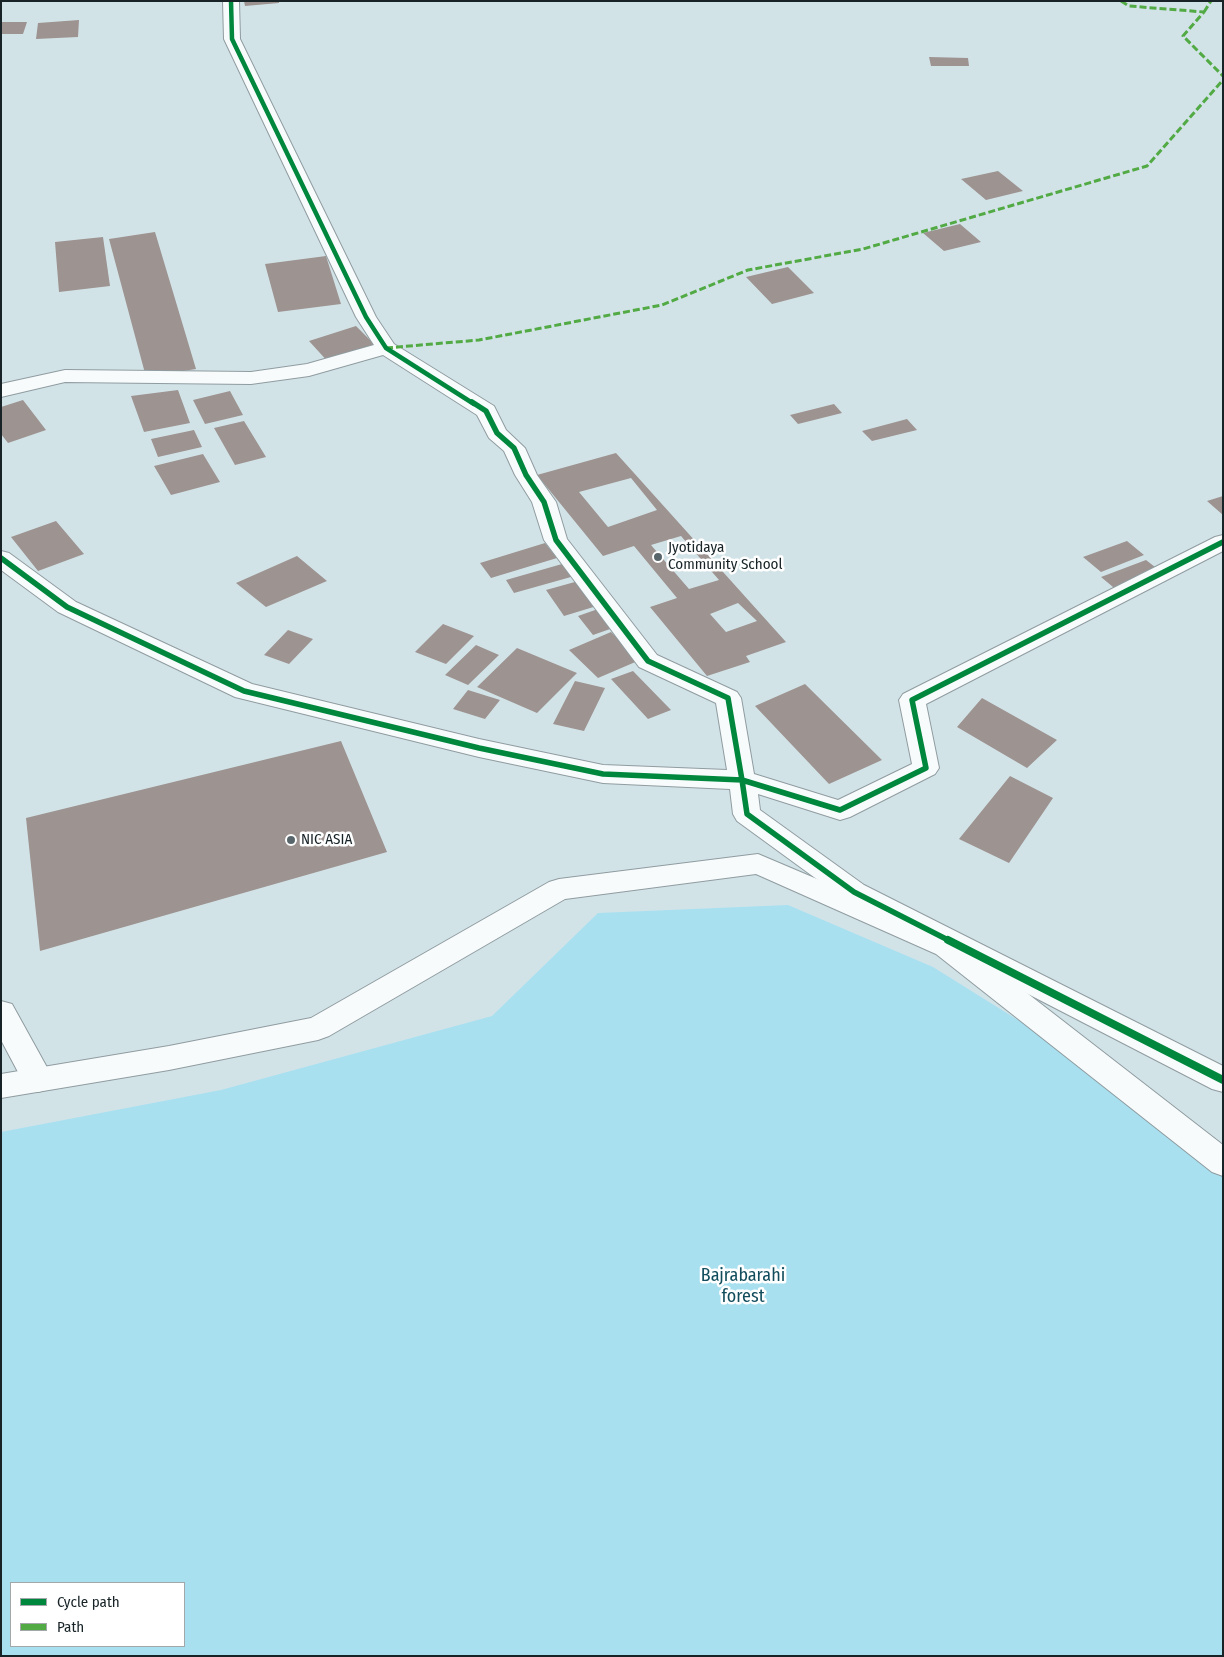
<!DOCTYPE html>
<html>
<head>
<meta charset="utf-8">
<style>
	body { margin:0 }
	#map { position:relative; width:1224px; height:1657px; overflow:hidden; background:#d2e3e8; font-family:"Fira Sans Condensed",sans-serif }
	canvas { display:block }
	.frame { position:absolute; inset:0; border:2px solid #172327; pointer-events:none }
	.legend { position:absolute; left:10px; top:1582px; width:175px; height:65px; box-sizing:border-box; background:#fff; border:1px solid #a2a7a9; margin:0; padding:6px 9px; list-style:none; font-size:15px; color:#172327 }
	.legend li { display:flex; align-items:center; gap:10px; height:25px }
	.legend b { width:25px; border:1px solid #a2a7a9 }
</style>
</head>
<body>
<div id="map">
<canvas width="1224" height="1657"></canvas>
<div class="frame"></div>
<ul class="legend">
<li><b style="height:6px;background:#00873e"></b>Cycle path</li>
<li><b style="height:6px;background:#52aa44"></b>Path</li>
</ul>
</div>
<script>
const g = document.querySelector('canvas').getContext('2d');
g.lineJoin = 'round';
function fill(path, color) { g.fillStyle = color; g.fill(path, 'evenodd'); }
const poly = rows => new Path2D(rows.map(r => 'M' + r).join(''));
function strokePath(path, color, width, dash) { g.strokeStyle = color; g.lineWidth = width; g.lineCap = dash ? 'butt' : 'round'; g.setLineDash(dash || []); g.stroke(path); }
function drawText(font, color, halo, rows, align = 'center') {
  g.font = font + ' "Fira Sans Condensed",sans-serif'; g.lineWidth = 5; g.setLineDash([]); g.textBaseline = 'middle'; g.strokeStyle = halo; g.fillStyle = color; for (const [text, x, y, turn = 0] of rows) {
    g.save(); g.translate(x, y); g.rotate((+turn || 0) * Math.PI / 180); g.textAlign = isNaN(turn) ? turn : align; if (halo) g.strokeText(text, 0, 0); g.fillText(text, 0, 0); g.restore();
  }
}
fill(poly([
	[788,905,933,967,1223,1148,1223,1656,1,1656,1,1132,221,1090,492,1016,598,913],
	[11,1583,184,1583,184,1646,11,1646]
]), '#a8e0f0');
fill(poly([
	[244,1,279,1,279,3,245,6],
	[79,20,78,37,36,39,38,23],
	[1,22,27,22,23,34,1,34],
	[929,57,968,58,969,66,931,66],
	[998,171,1023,191,986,200,961,179],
	[960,224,981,242,944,251,923,233],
	[155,232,196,369,146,377,109,239],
	[103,237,110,286,59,292,55,242],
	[326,256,341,304,278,312,265,264],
	[788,267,814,293,772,304,746,277],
	[356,326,378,348,330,364,309,341],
	[178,390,190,423,144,432,131,396],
	[230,391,243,415,205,424,193,400],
	[23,400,46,430,8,443,1,434,1,407],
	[834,404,842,413,798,424,790,415],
	[907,419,917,430,872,441,862,431],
	[244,421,266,457,235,465,214,428],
	[194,430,202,447,158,457,151,439],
	[616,453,786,642,746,656,750,662,707,676,650,607,677,598,634,546,603,556,537,475],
	[631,478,657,510,608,527,579,492],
	[681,536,719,580,689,589,651,545],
	[738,603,757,621,726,632,710,614],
	[203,454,220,482,171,495,154,466],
	[1223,496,1223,515,1207,501],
	[56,521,84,554,38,571,11,537],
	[1127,541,1144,555,1101,572,1083,557],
	[545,543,557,558,491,578,480,563],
	[297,556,327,581,266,607,236,583],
	[1146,560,1164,574,1119,592,1101,577],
	[569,562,578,575,514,593,506,580],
	[582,580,600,605,564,616,546,590],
	[598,609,613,628,593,635,578,616],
	[443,624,474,636,446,664,415,652],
	[288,630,313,639,289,664,264,655],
	[611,632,640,660,598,678,569,650],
	[476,645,499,655,468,685,445,675],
	[517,648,577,673,537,713,477,687],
	[633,671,671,710,648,719,611,679],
	[575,681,605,688,584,731,553,724],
	[805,684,882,760,829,784,755,706],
	[468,690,500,700,485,719,453,709],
	[982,698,1057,740,1027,768,957,727],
	[341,741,387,852,40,951,26,818],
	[1010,776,1053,798,1009,863,959,839]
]), '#9d9390');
const street = poly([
	[223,1,239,1,240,39,376,317,394,344,494,406,506,430,525,448,537,475,556,502,567,539,657,655,737,692,741,698,754,774,838,800,912,764,899,700,903,694,1215,537,1223,535,1223,551,926,704,939,768,935,774,850,817,840,820,758,794,760,810,864,885,1223,1066,1223,1092,1212,1089,844,899,737,821,733,814,730,789,603,783,479,757,235,697,58,612,1,570,1,551,9,553,76,602,252,684,479,739,603,765,727,770,716,703,639,667,544,540,532,502,515,475,504,451,489,438,477,415,383,355,309,376,251,384,65,382,1,397,1,384,65,370,251,372,307,364,374,345,356,317,224,39,223,1],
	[1,1001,12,1004,49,1071,53,1080,49,1089,38,1092,27,1089,1,1040,1,1001]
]);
const secondary = poly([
	[758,854,956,938,1223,1145,1223,1176,1212,1172,936,954,756,874,565,899,329,1036,318,1040,169,1070,1,1098,1,1074,169,1046,311,1018,549,882,559,879,758,854]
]);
strokePath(street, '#8f9ca0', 2);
strokePath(secondary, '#8f9ca0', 2);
fill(street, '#f8fbfc');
fill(secondary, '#f8fbfc');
strokePath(poly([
	[1121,1,1129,6,1204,12,1183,36,1223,76],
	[1204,12,1211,1],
	[386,348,479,340,662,305,748,270,863,249,1147,166,1223,80]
]), '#52aa44', 3, [7, 3]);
strokePath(poly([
	[231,1,232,39,366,317,386,348,474,404]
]), '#00873e', 4.5);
strokePath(poly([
	[472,402,486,411,497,433,514,448,526,475,544,502,556,540,648,661,728,698,742,780,840,810,926,768,912,700,1223,542],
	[1,558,67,607,244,691,479,748,603,774,742,780,747,814,854,892,950,941]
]), '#00873e', 5.5);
strokePath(poly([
	[948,940,1223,1080]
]), '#00873e', 8);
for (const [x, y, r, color] of [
	[658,557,5,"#58666b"],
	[291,840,5,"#58666b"]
]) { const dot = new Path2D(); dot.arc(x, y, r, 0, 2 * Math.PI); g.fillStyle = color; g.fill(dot); strokePath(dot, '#fff', 2); }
drawText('15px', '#172327', '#fff', [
	["Jyotidaya",668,548],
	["Community School",668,565],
	["NIC ASIA",301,840]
], 'left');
drawText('18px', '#114d5c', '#fff', [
	["Bajrabarahi",743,1276],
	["forest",743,1297]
]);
</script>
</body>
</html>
